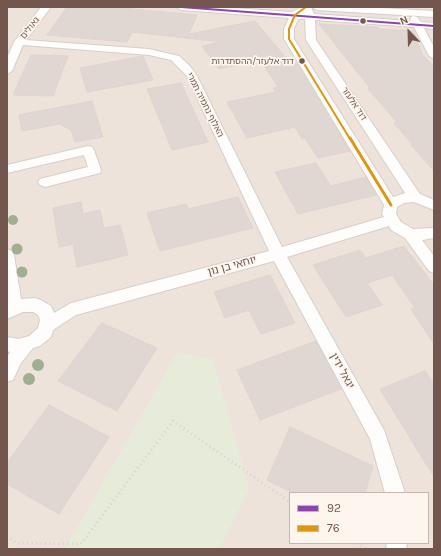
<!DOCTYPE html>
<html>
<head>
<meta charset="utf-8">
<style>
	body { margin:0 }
	#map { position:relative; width:441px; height:556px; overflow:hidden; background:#f6f1ed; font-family:Karla,sans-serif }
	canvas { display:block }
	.frame { position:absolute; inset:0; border:8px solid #73574f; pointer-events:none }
	.legend { position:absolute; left:289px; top:492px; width:140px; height:52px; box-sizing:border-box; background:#fdf6ef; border:1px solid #c6b6af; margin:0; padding:5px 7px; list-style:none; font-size:12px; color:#73574f }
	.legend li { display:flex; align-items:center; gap:8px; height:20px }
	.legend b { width:20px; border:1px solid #c6b6af }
	.north { position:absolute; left:389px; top:12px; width:40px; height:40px; -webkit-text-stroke:3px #fdf6ef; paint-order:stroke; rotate:337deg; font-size:11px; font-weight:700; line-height:16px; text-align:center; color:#73574f }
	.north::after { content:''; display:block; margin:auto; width:14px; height:18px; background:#73574f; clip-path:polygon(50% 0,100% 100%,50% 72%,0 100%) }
</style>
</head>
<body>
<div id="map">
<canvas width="441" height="556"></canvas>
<div class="frame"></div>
<ul class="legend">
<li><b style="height:5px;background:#8e44ad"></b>92</li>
<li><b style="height:5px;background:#dd9610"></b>76</li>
</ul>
<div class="north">N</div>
</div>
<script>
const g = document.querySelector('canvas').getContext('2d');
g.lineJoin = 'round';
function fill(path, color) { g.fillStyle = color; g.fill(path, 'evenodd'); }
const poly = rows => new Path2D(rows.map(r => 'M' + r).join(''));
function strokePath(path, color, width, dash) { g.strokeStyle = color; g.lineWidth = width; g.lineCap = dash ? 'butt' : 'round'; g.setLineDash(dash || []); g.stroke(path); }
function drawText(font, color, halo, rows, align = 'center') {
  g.font = font + ' Karla,"Noto Sans Hebrew",sans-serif'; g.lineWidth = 3.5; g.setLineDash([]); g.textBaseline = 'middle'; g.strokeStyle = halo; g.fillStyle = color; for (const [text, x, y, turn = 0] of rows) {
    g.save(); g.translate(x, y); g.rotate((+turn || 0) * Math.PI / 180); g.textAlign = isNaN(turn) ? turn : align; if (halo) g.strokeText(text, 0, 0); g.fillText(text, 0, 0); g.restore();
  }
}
fill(poly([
	[7,7,434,7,434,549,7,549],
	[290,493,428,493,428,543,290,543]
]), '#eee3db');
fill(poly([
	[177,353,213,359,249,489,219,549,65,549]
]), '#e6ecd9');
const building = poly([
	[67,7,111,7,197,15,189,34,255,21,292,65,297,64,350,151,318,158,305,138,302,139,295,127,247,138,227,102,276,92,273,88,278,87,260,60,219,69,202,46,222,42,132,32,127,42,47,35,67,7],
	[319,24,378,27,378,29,414,31,422,54,434,67,434,171,411,145,413,145,394,123,397,122,368,89,370,88,319,24],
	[31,55,68,56,53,96,13,95,31,55],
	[143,56,153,80,87,92,80,68,143,56],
	[181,83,208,142,172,150,147,89,181,83],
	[92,101,103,137,75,142,71,130,60,124,22,131,19,115,92,101],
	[316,163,331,186,366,177,376,195,298,214,275,172,316,163],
	[238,197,253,228,160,251,147,213,186,204,188,209,238,197],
	[81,202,83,214,100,210,104,228,120,225,128,255,77,267,73,244,59,247,53,208,81,202],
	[404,246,434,285,434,344,411,309,415,308,392,275,367,283,382,305,346,317,313,265,360,250,366,258,404,246],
	[270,275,295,323,261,334,249,310,225,318,214,292,270,275],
	[102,323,157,348,117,411,58,381,102,323],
	[316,341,341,389,260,420,237,370,316,341],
	[425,371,434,384,434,477,380,389,425,371],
	[49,405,109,437,59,514,7,484,7,463,49,405],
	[290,427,373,466,365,493,293,493,267,480,290,427]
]);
fill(building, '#e0d7d3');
strokePath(building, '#ded4d0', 1);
const minor = poly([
	[41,7,51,7,26,40,149,49,179,56,190,66,197,76,282,247,384,217,382,214,384,205,284,39,284,29,289,18,181,10,176,7,219,7,292,12,299,8,311,7,314,14,410,21,411,17,414,16,417,17,421,22,434,23,434,29,424,28,434,47,434,59,429,56,414,27,315,20,316,40,420,194,434,200,434,210,414,202,404,203,397,207,396,214,401,222,413,229,434,228,434,238,422,240,434,256,434,273,429,271,405,238,391,230,389,226,287,257,384,430,405,493,385,493,370,439,274,261,76,315,53,330,51,337,40,346,33,348,21,363,13,380,7,382,7,357,10,352,7,351,7,337,19,339,29,336,38,328,40,320,38,315,33,312,23,312,7,319,7,249,12,251,14,255,21,299,35,298,41,300,51,306,54,313,71,303,269,251,187,76,171,60,149,55,23,45,12,71,7,74,7,58,14,42,41,7],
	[298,19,305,19,306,40,405,193,393,197,294,39,294,29,298,19],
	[312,7,364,7,434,11,434,17,317,10,312,7],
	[88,146,92,147,94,150,101,170,100,173,45,187,40,185,38,182,40,179,88,167,84,155,7,173,7,165,88,146],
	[387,543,407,543,406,549,386,549,387,543]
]);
strokePath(minor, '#d5ceca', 2);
strokePath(poly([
	[7,536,16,543,81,544,173,421,290,502],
	[357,543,366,549]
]), '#d9d1cf', 3, [1, 3.5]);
fill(minor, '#fefdfc');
strokePath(poly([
	[181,7,434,26]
]), '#8e44ad', 2);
strokePath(poly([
	[306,7,295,15,289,29,289,39,350,139]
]), '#dd9610', 2);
strokePath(poly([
	[350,138,391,205]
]), '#dd9610', 3);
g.fillStyle = '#a1ae92';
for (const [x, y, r] of [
	[13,220,5],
	[17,249,5.5],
	[22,272,5.5],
	[38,365,6],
	[29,379,6]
]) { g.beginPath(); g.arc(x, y, r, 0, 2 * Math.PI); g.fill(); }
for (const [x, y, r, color] of [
	[363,21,3.5,"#73574f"],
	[302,61,3.5,"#73574f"]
]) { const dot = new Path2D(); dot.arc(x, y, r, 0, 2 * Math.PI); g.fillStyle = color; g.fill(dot); strokePath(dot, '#fdf6ef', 1.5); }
drawText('9px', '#73574f', '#fdf6ef', [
	["גאולים",30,28,-52],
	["דוד אלעזר",354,104,57],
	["האלוף נחמיה תמרי",205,105,63]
]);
drawText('9px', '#73574f', '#fdf6ef', [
	["דוד אלעזר/ההסתדרות",294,61]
], 'right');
drawText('11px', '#73574f', '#fdf6ef', [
	["יוחאי בן נון",232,266,-15],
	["יגאל ידין",342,371,61]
]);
</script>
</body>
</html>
